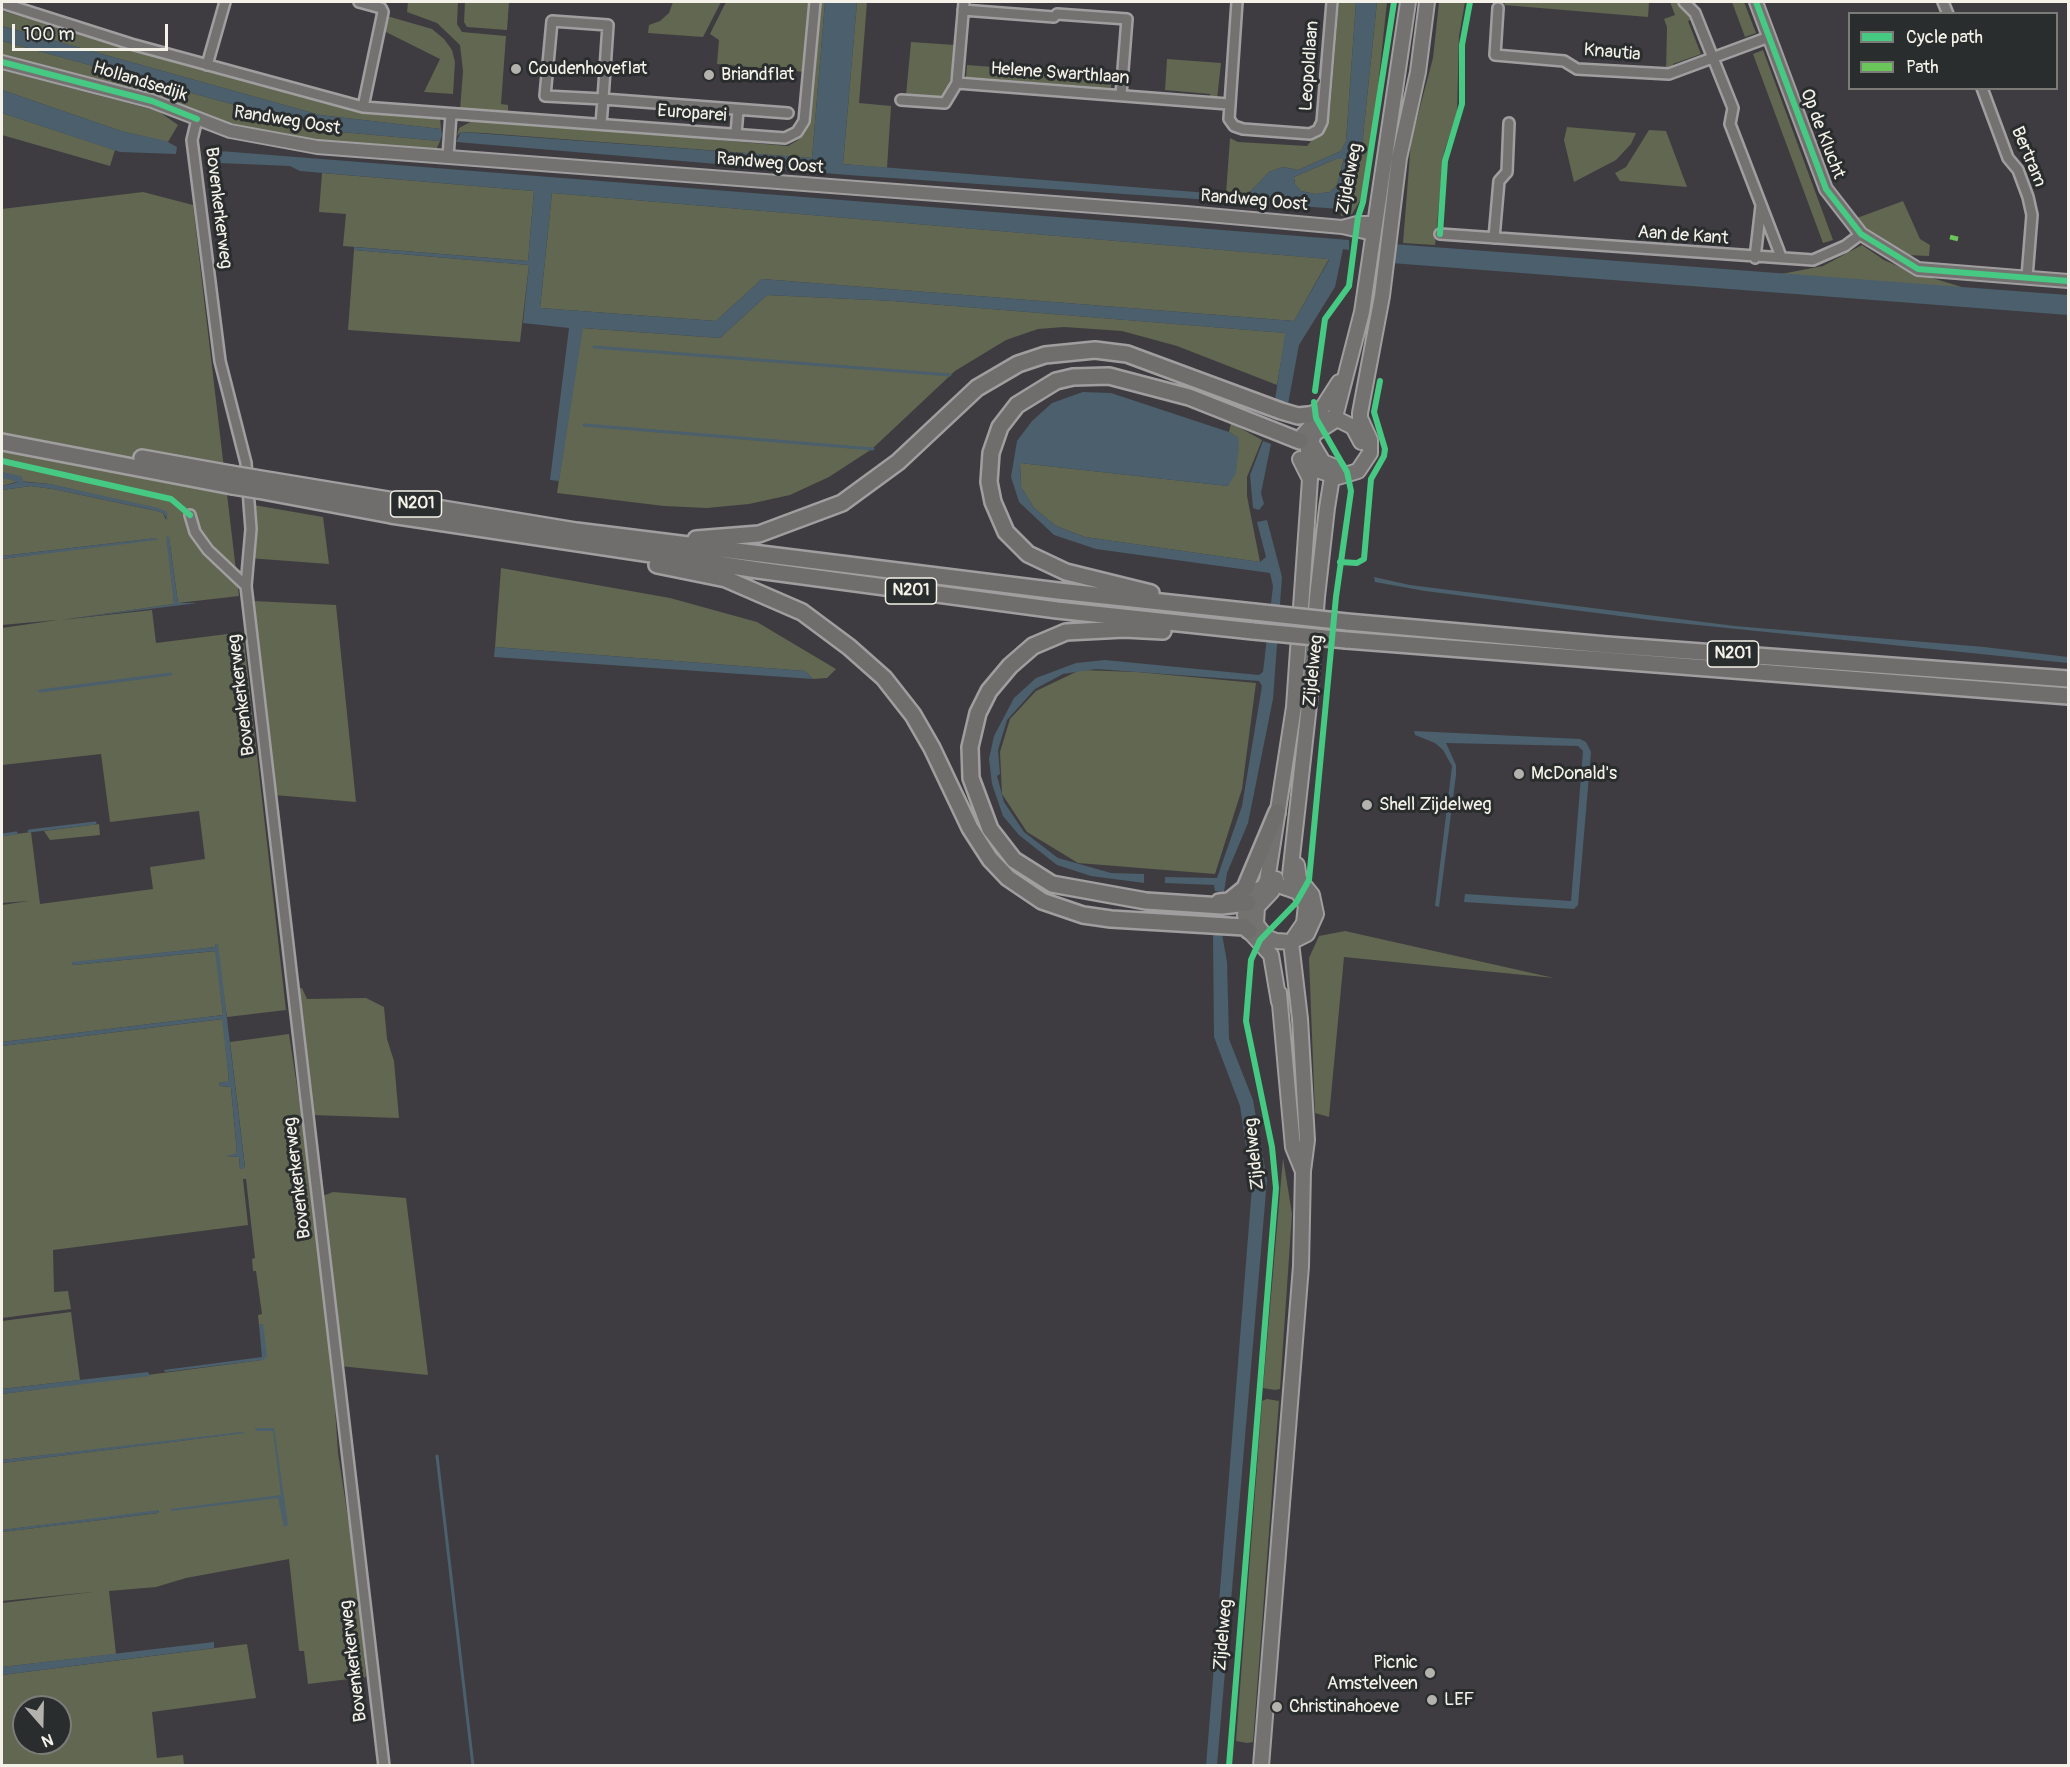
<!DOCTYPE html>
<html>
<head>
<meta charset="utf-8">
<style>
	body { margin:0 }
	#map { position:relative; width:2070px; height:1767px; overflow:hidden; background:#3e3c40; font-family:Pangolin,sans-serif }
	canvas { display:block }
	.frame { position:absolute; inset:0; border:3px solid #f4f1e8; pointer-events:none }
	.legend { position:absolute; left:1848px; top:12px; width:210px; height:78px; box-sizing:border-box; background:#2a2d2e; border:2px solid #7b7b78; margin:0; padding:8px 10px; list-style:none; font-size:18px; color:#f4f1e8 }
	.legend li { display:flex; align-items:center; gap:12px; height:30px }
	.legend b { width:30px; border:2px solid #7b7b78 }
	.north { position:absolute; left:12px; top:1695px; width:60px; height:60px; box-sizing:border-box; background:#2a2d2e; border:2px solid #7b7b78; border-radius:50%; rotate:160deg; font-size:16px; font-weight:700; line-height:24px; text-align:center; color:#f4f1e8 }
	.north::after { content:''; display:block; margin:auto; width:21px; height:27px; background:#b4b2ad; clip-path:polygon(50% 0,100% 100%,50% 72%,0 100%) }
	.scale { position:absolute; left:12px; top:24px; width:156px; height:27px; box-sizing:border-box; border:3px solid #f4f1e8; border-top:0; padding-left:8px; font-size:18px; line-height:21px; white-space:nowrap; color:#f4f1e8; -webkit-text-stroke:4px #2a2d2e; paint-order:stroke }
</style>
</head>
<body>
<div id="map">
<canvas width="2070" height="1767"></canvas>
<div class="frame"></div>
<ul class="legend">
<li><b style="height:8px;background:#46c982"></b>Cycle path</li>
<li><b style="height:8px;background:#6ac65a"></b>Path</li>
</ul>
<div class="north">N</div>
<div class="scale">100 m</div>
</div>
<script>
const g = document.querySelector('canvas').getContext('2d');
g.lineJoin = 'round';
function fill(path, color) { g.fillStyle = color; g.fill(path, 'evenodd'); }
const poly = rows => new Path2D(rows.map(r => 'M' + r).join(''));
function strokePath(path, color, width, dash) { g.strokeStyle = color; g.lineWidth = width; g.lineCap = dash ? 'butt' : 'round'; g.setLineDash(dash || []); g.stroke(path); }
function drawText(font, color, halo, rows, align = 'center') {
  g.font = font + ' Pangolin,sans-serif'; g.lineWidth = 6; g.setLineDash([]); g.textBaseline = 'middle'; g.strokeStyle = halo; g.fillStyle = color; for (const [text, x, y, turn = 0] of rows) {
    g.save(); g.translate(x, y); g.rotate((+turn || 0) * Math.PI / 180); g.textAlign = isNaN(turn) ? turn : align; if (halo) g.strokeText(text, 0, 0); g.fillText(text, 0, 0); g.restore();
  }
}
fill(poly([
	[408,2,458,2,457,24,462,32,506,36,501,104,508,105,508,113,460,110,463,71,460,45,437,23,407,12],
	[465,2,509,2,507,30,467,27,464,22],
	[673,2,721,2,703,37,648,33,649,25,660,21,669,13],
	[726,2,809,2,805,72,717,64,719,40,710,34],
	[818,2,825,2,812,158,483,133,461,132,457,136,459,128,476,119,788,146,798,140,806,130,811,109],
	[857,2,867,2,859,103,891,106,887,168,843,164],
	[1339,2,1356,2,1346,141,1341,151,1298,170,1283,167,1269,172,1246,196,1226,194,1230,138,1238,142,1307,146,1325,124,1330,111],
	[1377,2,1387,2,1367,189,1352,214,1341,216,1342,203,1362,146],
	[1439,2,1465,2,1459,36,1457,113,1444,152,1435,245,1403,243,1411,141,1433,58],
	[1505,2,1649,2,1648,17,1504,5],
	[1670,2,1679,2,1692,16,1693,19,1688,21,1701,54,1673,64,1675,70,1666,73,1667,27,1664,19,1675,15],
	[1732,2,1744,2,1756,33,1745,37],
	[2,11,342,107,395,115,440,117,441,129,320,115,2,26],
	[387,16,432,29,444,39,452,50,455,62,453,94,424,92,440,59,384,31],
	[2,41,330,131,440,141,436,150,293,139,260,134,2,58],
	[911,42,955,45,952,75,945,95,941,98,906,95],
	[1763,50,1833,240,1823,243,1753,54],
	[1167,59,1221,63,1217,99,1210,98,1210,94,1165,90],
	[967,65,1112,76,1111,88,966,77],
	[2,70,158,111,178,125,168,142,121,131,2,90],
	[2,113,115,150,110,166,2,135],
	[1567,127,1636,133,1631,144,1616,160,1574,182,1564,140],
	[1649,130,1666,131,1687,187,1620,181,1615,173,1626,167],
	[1344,158,1337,185,1330,192,1315,194,1301,191,1295,184,1294,177,1336,159],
	[322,173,534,191,528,261,343,246,346,214,319,212],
	[143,192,193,205,239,596,178,603,169,537,174,604,61,620,152,610,156,643,243,632,286,1010,227,1017,216,944,215,947,72,963,73,965,216,951,223,1015,2,1042,2,905,28,901,2,903,2,836,31,832,40,904,153,889,150,867,205,859,199,811,110,822,101,754,2,765,2,628,57,620,2,625,2,559,157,538,2,556,2,490,31,486,53,489,157,511,163,513,166,520,167,512,50,484,19,481,2,486,2,209],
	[552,193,1329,259,1294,321,762,279,716,321,540,308],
	[1903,201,1920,239,1930,245,1929,256,1906,255,1867,229,1857,218],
	[1862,245,1884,260,1909,271,1965,288,1781,274,1823,266],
	[354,250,529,265,520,342,348,330],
	[767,295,893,301,1286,333,1277,385,1177,346,1122,331,1064,327,1038,329,1006,340,955,371,872,449,829,477,790,495,749,504,707,508,664,506,557,493,582,328,720,338],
	[1231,423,1262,440,1247,477,1247,496,1260,562,1085,537,1056,526,1034,508,1021,487,1020,463,1228,486,1238,438,1229,432],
	[242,503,323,517,329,564,248,558],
	[501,568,670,598,757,622,836,669,827,678,813,679,805,671,495,647],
	[253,601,336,605,356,802,274,795],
	[1080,670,1137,672,1256,683,1242,789,1215,874,1078,863,1027,832,1002,794,1000,752,1010,719,1036,691],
	[99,824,100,835,50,840,44,831],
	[1345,931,1554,978,1344,957,1329,1117,1315,1113,1309,958,1319,936],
	[302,988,307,999,366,998,384,1007,387,1039,394,1061,399,1118,311,1115,296,989],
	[223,1019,229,1082,219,1083,220,1086,231,1087,237,1154,227,1156,239,1157,240,1169,245,1167,230,1042,289,1034,304,1132,332,1364,338,1453,356,1570,366,1677,308,1684,304,1651,299,1651,289,1559,186,1578,156,1587,109,1591,116,1654,2,1667,2,1603,92,1592,2,1601,2,1532,158,1513,159,1511,2,1530,2,1463,243,1433,2,1460,2,1394,262,1360,263,1324,259,1325,258,1315,262,1314,256,1271,253,1271,252,1259,255,1258,246,1179,243,1179,248,1225,53,1250,54,1292,68,1291,71,1309,2,1318,2,1046],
	[1283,1158,1292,1214,1280,1389,1275,1390,1263,1388],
	[333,1192,406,1198,428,1375,340,1366,320,1197],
	[71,1312,80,1380,2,1389,2,1321],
	[1267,1399,1279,1401,1253,1742,1247,1743,1236,1741,1262,1401],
	[247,1644,256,1698,152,1712,157,1758,183,1755,184,1765,2,1765,2,1675],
	[24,1707,60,1707,60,1743,24,1743]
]), '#616751');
fill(poly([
	[825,2,857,2,843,164,1246,196,1269,172,1283,167,1298,170,1341,151,1346,141,1356,2,1377,2,1362,146,1341,209,848,175,456,142,461,132,812,158],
	[1344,159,1337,185,1330,192,1315,194,1301,191,1295,184,1294,177,1336,159],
	[2,26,320,115,441,129,442,135,440,141,330,131,2,41],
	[2,90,121,131,166,141,177,147,176,154,120,152,2,113],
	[220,151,1349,240,1349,250,1343,249,1335,287,1299,345,1288,404,1275,400,1285,333,893,301,767,295,720,338,583,328,559,481,550,480,569,328,523,323,529,265,354,250,354,247,528,261,534,191,300,171,290,166,219,163],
	[552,193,1328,259,1329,260,1294,321,762,279,716,321,540,308],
	[1393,244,2068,295,2068,315,1391,263],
	[1083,392,1111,393,1229,432,1238,438,1239,446,1236,473,1228,486,1020,463,1021,487,1034,508,1056,526,1085,537,1260,562,1266,557,1257,522,1267,520,1282,577,1273,699,1248,823,1227,873,1224,892,1215,891,1214,885,1165,883,1165,877,1217,878,1242,806,1262,686,1259,681,1096,669,1063,674,1035,689,1007,720,998,750,1000,774,997,776,1004,802,1024,832,1058,858,1111,873,1144,874,1144,883,1091,876,1057,865,1019,835,1003,816,992,784,989,759,994,736,1014,698,1036,678,1076,663,1105,660,1259,675,1263,672,1273,586,1270,573,1096,549,1054,535,1019,502,1011,477,1017,441,1032,421,1052,403],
	[1263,441,1271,444,1261,493,1264,504,1259,510,1253,508,1250,475],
	[3,472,21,476,24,482,50,484,158,508,167,512,168,520,163,513,157,511,53,489,31,486,2,490,2,486,18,482,2,478],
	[166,536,169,537,178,603,198,603,61,620,174,604],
	[157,538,157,540,2,559,2,556],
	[1374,577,1410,585,1735,626,1984,647,2068,657,2068,663,1659,621,1425,591,1375,582],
	[495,647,805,671,813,679,494,657],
	[1414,731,1580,739,1586,742,1591,752,1578,905,1574,909,1464,902,1465,894,1571,901,1583,751,1578,746,1446,743,1456,765,1456,775,1439,907,1435,906,1452,766,1443,750,1435,743,1415,735],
	[1213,934,1222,934,1227,962,1229,1039,1253,1100,1267,1180,1217,1765,1206,1766,1252,1187,1240,1106,1214,1037],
	[216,944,218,944,245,1168,240,1169,239,1157,226,1156,237,1153,231,1087,220,1086,219,1083,229,1081,222,1019,2,1046,2,1042,223,1015,215,951,73,965,72,962,215,947],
	[263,1324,267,1356,263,1360,165,1372,164,1370,262,1357,259,1325],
	[148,1372,150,1376,2,1394,2,1389],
	[255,1428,274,1428,288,1525,284,1527,278,1498,171,1511,171,1509,281,1495,273,1431,256,1431],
	[241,1432,245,1433,2,1463,2,1460],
	[159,1510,158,1513,2,1532,2,1530],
	[214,1642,214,1648,2,1675,2,1667]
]), '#4b5f6c');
strokePath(poly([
	[210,150,223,154],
	[594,347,950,375],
	[584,425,873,449],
	[40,691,171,674],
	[29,831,95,823],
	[2,835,16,833],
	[437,1456,473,1766]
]), '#4b5f6c', 3);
const minor = poly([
	[359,2,381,8,383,12,363,107],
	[1237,2,1229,119,1234,126,1243,129,1310,134,1318,130,1322,122,1332,2],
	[1684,2,1695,13,1733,108,1730,124,1780,254],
	[1943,2,1948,14],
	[2,3,131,44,363,107,785,138,797,132,804,121,815,2],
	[1498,8,1495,55,1564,61,1577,69,1669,74,1769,37],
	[963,10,1054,17],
	[1057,14,1127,19,1121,95],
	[207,65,225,2],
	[957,83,1228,104],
	[1982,88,2008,158,2018,170,2028,197,2032,215,2027,277],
	[901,100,945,103,957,83,964,2],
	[197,119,192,140,220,361,246,463,251,529,246,586,384,1766],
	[601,124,603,99,608,25,552,21,545,96,603,99,788,113],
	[736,134,738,110],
	[448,157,451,114],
	[1440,234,1813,260,1845,246,1861,234],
	[1494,238,1499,181,1507,172,1509,123],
	[1755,258,1761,206],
	[190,515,195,532,208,550,246,586]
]);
const tertiary = poly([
	[1756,2,1826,189,1861,234,1918,269,2068,281],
	[2,62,152,101,230,131,317,147,1186,213,1342,227,1373,234],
	[1342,227,1357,223,1375,223]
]);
const secondary = poly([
	[1408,2,1362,312,1334,421,1314,434,1308,450,1310,461,1317,470,1338,477,1358,471,1370,453,1370,440,1360,418,1360,413,1382,296,1399,158,1418,72,1427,2],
	[1308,415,1321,410,1339,382],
	[1303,435,1316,421,1335,418,1353,427,1361,442],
	[1308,437,1323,462,1338,468],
	[1276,879,1272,891,1257,907,1256,924,1266,937,1276,941,1291,942,1307,934,1316,914,1312,895,1299,879,1297,865],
	[1264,886,1267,881,1294,707,1310,479,1300,459],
	[1293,889,1290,875,1309,705,1317,597,1327,508,1332,477,1336,470],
	[1279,993,1293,1147,1302,1169],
	[1261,1766,1301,1266,1303,1171,1307,1140,1300,1019,1291,942,1304,923,1306,905,1298,892,1275,884,1257,890,1248,903,1245,915,1249,931,1271,955,1279,1002]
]);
const trunk = poly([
	[2,442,232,486],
	[142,458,231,474],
	[255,478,576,531,1058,591,1254,612],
	[257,490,391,515,758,570,1057,610,1253,631],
	[696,539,759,534,842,503,898,462,977,388,1018,364,1045,355,1095,350,1127,354,1281,411,1298,416,1308,415],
	[657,565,726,579,802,612,849,647,884,678,913,715,932,748,970,828,990,859,1008,878,1042,901,1083,915,1111,919,1244,927,1249,931],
	[1151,593,1066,572,1028,554,1006,532,993,502,989,482,991,453,1000,427,1017,405,1056,381,1073,377,1109,376,1189,397,1300,441],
	[1347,622,1607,645,2068,679],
	[1163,631,1124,629,1066,632,1033,646,1010,666,989,691,978,713,970,747,971,778,990,829,1014,860,1052,884,1146,901,1222,906,1248,903],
	[1346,640,2068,696],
	[1219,902,1229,901,1245,888,1277,812]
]);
strokePath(minor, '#a09e9f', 14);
strokePath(tertiary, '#a09e9f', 16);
strokePath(secondary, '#a09e9f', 18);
strokePath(trunk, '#a09e9f', 20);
strokePath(minor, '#737270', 9);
strokePath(tertiary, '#737270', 12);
strokePath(secondary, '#737270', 14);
strokePath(trunk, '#706e6c', 15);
const trunkBridge = poly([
	[231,474,255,478],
	[232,486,257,490],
	[1254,612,1347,622],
	[1253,631,1346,640]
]);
strokePath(trunkBridge, '#a09e9f', 20, []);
strokePath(trunkBridge, '#706e6c', 15);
strokePath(poly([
	[1950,237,1958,239]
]), '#6ac65a', 4.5, [9, 4.5]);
strokePath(poly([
	[1756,2,1826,189,1861,234,1918,269,2068,281],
	[2,62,152,101,197,119],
	[1440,234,1445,161,1462,104,1462,45,1470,2],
	[1315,391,1325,319,1349,286,1358,217,1363,202,1394,2],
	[2,461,171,499,190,515],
	[1340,562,1357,563,1364,559,1371,479,1384,456,1385,449,1374,412,1380,381],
	[1229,1766,1276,1188,1272,1147,1246,1021,1251,960,1260,940,1296,903,1309,880,1336,597,1351,491,1347,472,1316,418,1314,402]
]), '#46c982', 6);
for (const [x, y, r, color] of [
	[516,69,6,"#b4b2ad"],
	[709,75,6,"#b4b2ad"],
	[1519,774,6,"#b4b2ad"],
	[1367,805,6,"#b4b2ad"],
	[1430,1673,6,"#b4b2ad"],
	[1432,1700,6,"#b4b2ad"],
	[1277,1707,6,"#b4b2ad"]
]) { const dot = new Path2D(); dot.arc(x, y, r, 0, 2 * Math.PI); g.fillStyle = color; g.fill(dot); strokePath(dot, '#2a2d2e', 2); }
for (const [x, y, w] of [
	[416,504,51],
	[911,591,51],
	[1733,654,51]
]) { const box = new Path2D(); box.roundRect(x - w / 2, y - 13, w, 26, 4.5); g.fillStyle = '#2a2d2e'; g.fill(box); strokePath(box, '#f4f1e8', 1.5); }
drawText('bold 16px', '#f4f1e8', null, [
	["N201",416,504],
	["N201",911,591],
	["N201",1733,654]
]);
drawText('18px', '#f4f1e8', '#2a2d2e', [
	["Knautia",1612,53,5],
	["Leopoldlaan",1310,66,-86],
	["Helene Swarthlaan",1060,74,4],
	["Hollandsedijk",140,82,17],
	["Europarei",692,114,4],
	["Randweg Oost",287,121,9],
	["Op de Klucht",1822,134,69],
	["Bertram",2028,157,67],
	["Randweg Oost",770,164,5],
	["Zijdelweg",1350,179,-79],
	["Randweg Oost",1254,201,5],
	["Bovenkerkerweg",218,208,83],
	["Aan de Kant",1683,236,4],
	["Zijdelweg",1314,671,-84],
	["Bovenkerkerweg",242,695,-97],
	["Zijdelweg",1255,1154,-96],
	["Bovenkerkerweg",298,1178,-97],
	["Zijdelweg",1224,1635,-85],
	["Bovenkerkerweg",354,1661,-97]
]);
drawText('18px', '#f4f1e8', '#2a2d2e', [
	["Coudenhoveflat",528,69],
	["Briandflat",721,75],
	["McDonald's",1531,774],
	["Shell Zijdelweg",1379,805],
	["Picnic",1418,1663,"right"],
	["Amstelveen",1418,1684,"right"],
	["LEF",1444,1700],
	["Christinahoeve",1289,1707]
], 'left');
</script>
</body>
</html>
